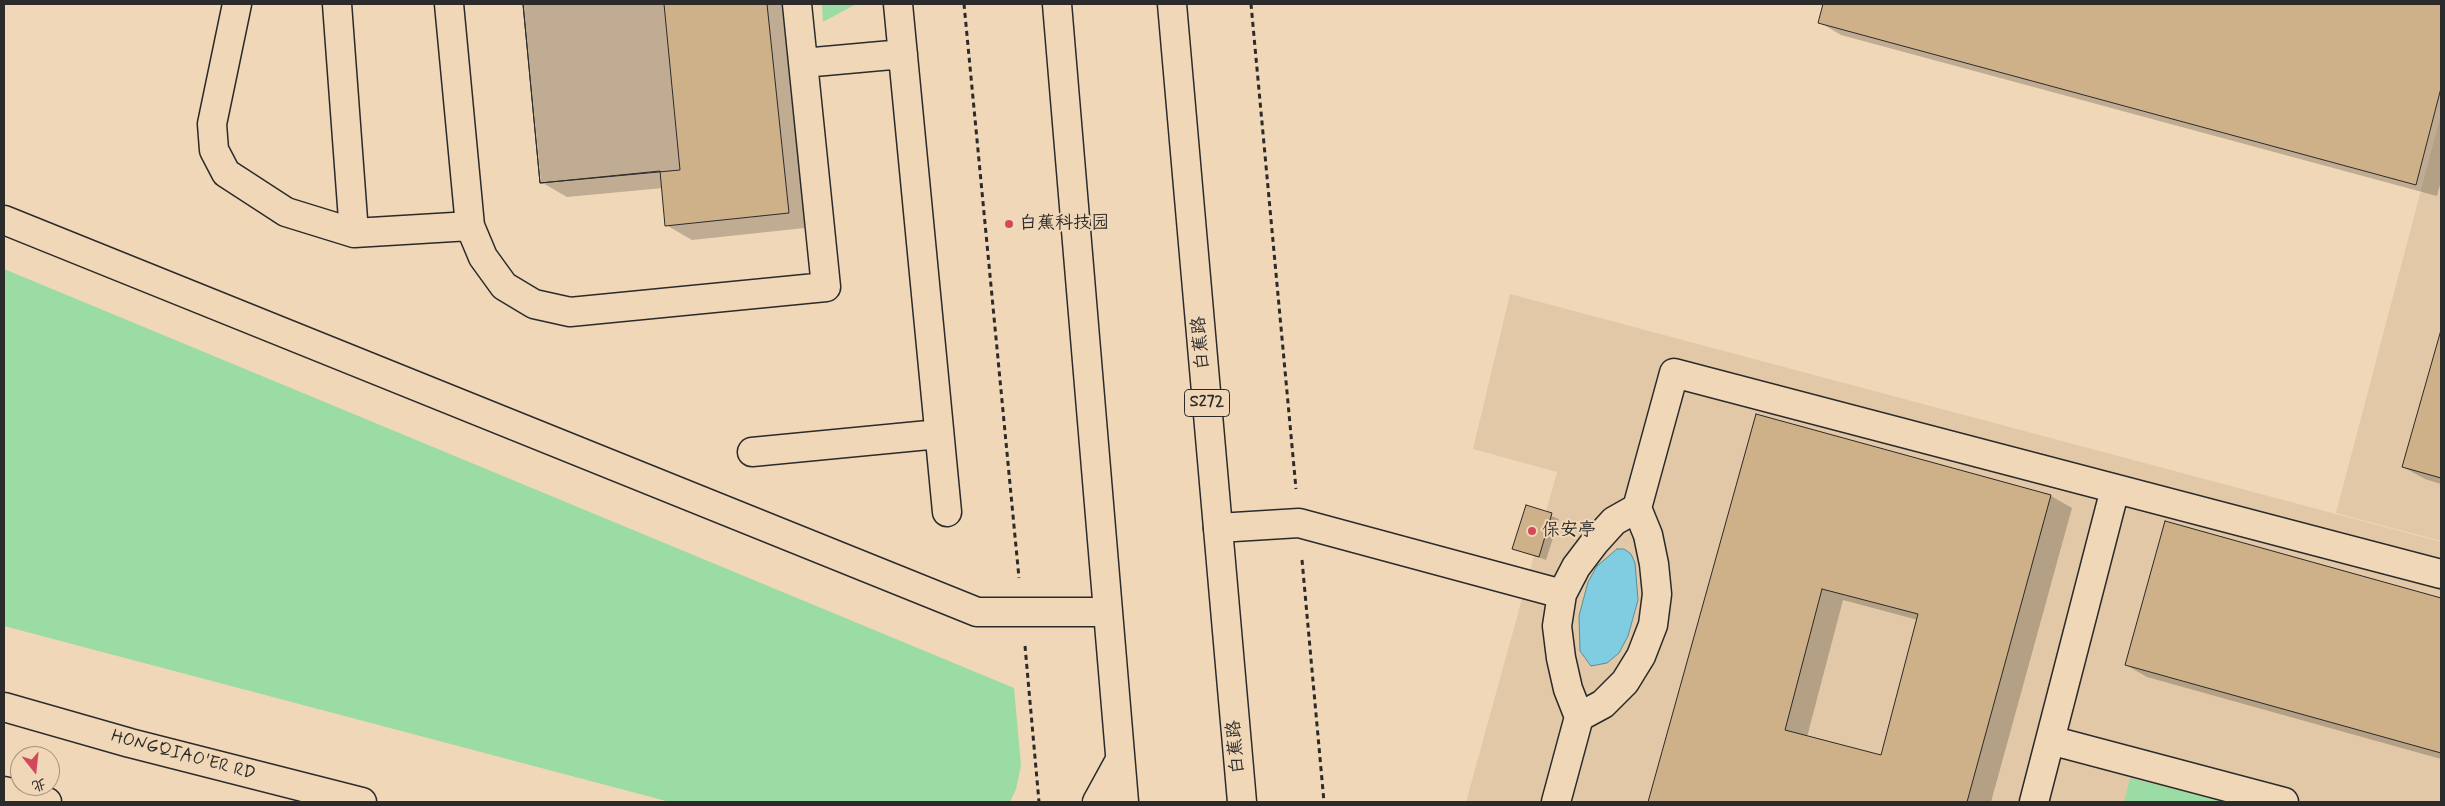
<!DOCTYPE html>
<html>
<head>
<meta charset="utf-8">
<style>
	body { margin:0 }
	#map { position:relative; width:2445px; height:806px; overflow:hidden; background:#f0d7b7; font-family:Mynerve,"LXGW WenKai TC",sans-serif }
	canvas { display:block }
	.frame { position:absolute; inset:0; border:5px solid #2b2b2b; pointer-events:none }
	.north { position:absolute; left:10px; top:746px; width:50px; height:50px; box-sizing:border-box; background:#f0d7b7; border:1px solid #a1927f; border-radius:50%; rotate:164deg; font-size:14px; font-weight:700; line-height:20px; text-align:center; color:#2b2b2b }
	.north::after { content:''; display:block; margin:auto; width:18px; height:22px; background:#d1495b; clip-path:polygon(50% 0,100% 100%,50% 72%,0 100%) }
</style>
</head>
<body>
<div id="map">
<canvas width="2445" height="806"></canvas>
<div class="frame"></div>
<div class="north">北</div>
</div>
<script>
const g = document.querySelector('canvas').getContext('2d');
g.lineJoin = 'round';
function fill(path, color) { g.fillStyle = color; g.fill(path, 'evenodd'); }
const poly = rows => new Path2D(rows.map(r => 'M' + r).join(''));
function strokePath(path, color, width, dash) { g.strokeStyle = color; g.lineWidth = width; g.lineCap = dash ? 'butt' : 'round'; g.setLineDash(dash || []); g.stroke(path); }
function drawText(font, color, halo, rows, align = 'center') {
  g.font = font + ' Mynerve,"LXGW WenKai TC",sans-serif'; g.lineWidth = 4; g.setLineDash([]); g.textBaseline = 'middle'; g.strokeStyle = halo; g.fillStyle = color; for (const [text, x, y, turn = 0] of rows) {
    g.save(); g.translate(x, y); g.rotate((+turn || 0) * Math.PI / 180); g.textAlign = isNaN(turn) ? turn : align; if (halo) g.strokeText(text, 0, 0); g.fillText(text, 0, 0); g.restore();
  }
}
fill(poly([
	[2441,114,2441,541,2336,513],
	[1510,294,2441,542,2441,802,1466,802,1557,472,1473,449]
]), '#e2c8a6');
fill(poly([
	[822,4,856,4,823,22],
	[4,269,1014,688,1021,766,1016,789,1010,802,670,802,4,626],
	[2130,778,2226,802,2124,802]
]), '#9bdba4');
const water = poly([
	[1617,549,1624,549,1631,554,1635,563,1638,600,1628,636,1619,653,1607,663,1591,666,1580,651,1579,616,1588,582,1597,566,1617,549]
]);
fill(water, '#80cce0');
strokePath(water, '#5e8c98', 1);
fill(poly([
	[523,4,791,4,814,227,692,240,666,225,663,188,567,197,541,182],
	[1824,4,2441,4,2441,181,2437,196,1841,35,1819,22],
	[2441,334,2441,484,2425,479,2403,467],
	[1756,416,2051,496,2072,508,1991,802,1649,802],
	[1843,600,1918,620,1882,756,1807,737],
	[1527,507,1559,519,1546,560,1514,549],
	[2166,522,2441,599,2441,759,2147,677,2126,665]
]), '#0003');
const building = poly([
	[523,4,767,4,789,213,665,226,660,171,540,183,523,4],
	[523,4,664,4,680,170,540,183,523,4],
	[1823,4,2441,4,2441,88,2416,185,1818,23,1823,4],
	[2441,330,2441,478,2402,467,2441,330],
	[1756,414,2051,495,1967,802,1648,802,1756,414],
	[1822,589,1918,614,1881,755,1785,730,1822,589],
	[1526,505,1552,513,1539,557,1512,549,1526,505],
	[2165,521,2441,598,2441,753,2125,665,2165,521]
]);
fill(building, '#ceb089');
strokePath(building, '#2b2b2b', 1);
const minor = poly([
	[237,4,212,124,214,150,226,173,286,212,354,233,470,226],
	[337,4,354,233],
	[449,4,470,226,483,257,504,286,534,304,570,312,826,287,797,4],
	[898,4,947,512],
	[803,63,903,54],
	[4,220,977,612,1106,612],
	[752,452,939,434],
	[1218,528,1299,523,1562,594],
	[4,707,130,743,362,802],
	[1579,717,1603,704,1625,682,1641,656,1653,625,1657,594,1654,564,1648,535,1637,508],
	[2050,740,2284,802],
	[4,791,47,802],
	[1556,802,1579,717,1568,689,1561,658,1557,626,1562,594,1576,567,1595,542,1614,521,1637,508,1674,373,2441,574],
	[2034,802,2115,489]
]);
const major = poly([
	[1057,4,1124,802],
	[1172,4,1242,802],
	[1097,802,1120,760]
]);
strokePath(minor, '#2b2b2b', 31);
strokePath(major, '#2b2b2b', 31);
strokePath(poly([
	[964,4,1019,578],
	[1251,4,1296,489],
	[1302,560,1324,802],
	[1025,646,1039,802]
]), '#2b2b2b', 3, [5, 4]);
strokePath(minor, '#f0d7b7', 28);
strokePath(major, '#f0d7b7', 28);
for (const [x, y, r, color] of [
	[1009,224,5,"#d1495b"],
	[1532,531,5,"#d1495b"]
]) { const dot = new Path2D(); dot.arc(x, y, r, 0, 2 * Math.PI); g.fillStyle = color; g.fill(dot); strokePath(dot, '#f0d7b7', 2); }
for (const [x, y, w] of [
	[1207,403,45]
]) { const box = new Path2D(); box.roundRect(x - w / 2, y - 13.5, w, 27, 4); g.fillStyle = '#f0d7b7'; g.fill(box); strokePath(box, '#2b2b2b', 1); }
drawText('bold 16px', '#2b2b2b', null, [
	["S272",1207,403]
]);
drawText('18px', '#2b2b2b', '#f0d7b7', [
	["白蕉科技园",1019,224],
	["保安亭",1542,531]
], 'left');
drawText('18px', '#2b2b2b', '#f0d7b7', [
	["白蕉路",1202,343,-95],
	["白蕉路",1237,747,-95],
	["HONGQIAO'ER RD",183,756,15]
]);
</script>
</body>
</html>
